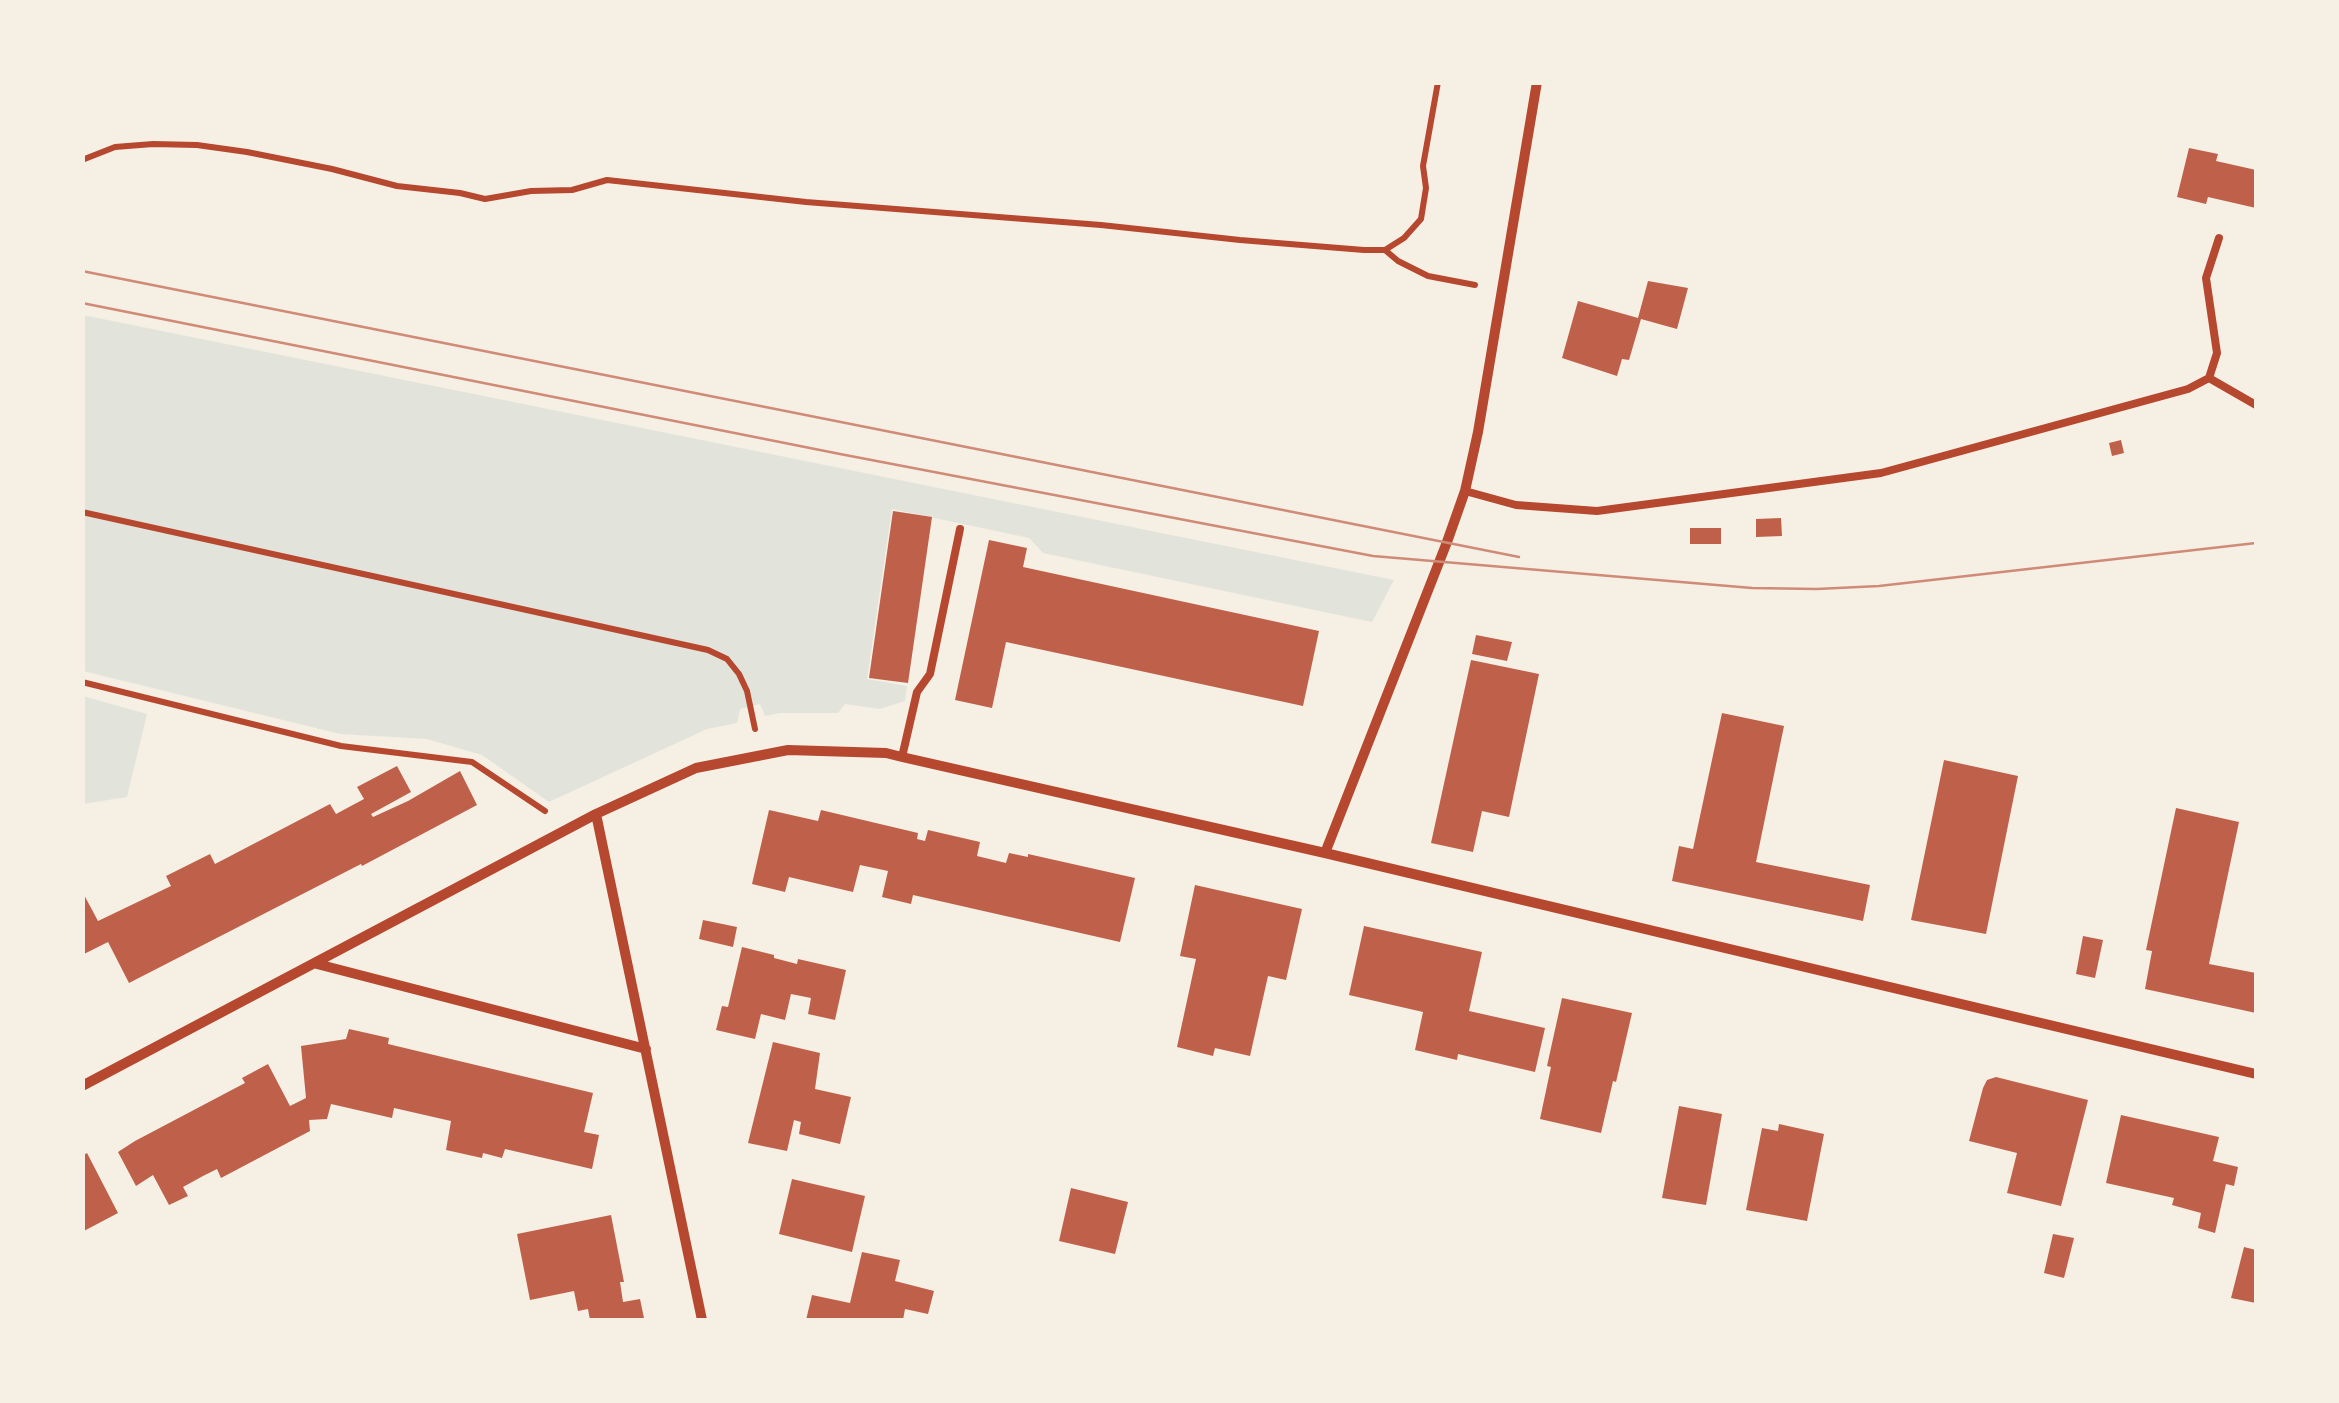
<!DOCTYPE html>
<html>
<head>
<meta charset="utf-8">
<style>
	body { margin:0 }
	#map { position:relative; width:2339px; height:1403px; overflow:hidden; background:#f6efe4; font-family:"Roboto Condensed",sans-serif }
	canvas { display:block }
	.frame { position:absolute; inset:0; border:85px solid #f6efe4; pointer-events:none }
</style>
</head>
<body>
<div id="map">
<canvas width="2339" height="1403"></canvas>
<div class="frame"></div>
</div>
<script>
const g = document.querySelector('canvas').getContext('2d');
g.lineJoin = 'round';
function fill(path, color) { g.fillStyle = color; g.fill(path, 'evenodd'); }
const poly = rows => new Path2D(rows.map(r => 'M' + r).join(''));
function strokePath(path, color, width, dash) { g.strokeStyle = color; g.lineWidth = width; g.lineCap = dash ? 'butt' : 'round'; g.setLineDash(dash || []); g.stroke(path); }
fill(poly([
	[83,315,1394,580,1372,622,1043,553,1029,538,892,509,867,679,907,686,905,701,880,709,845,704,838,713,780,713,765,716,760,704,740,709,737,723,707,729,549,802,482,755,427,739,340,734,83,671],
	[83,696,147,714,127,797,83,804]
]), '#e2e4dc');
fill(poly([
	[2189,148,2218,154,2216,161,2256,170,2256,208,2208,197,2206,204,2177,197],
	[1648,281,1688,288,1677,329,1641,319,1629,360,1622,359,1617,376,1562,358,1578,301,1638,318],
	[2121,440,2124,453,2112,456,2109,443],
	[893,511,932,517,908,683,869,678],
	[1781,518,1782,536,1756,537,1756,519],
	[1690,528,1721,528,1721,544,1690,544],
	[989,540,1027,548,1023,567,1319,631,1303,706,1006,642,992,708,955,700],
	[1476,635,1512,642,1507,661,1472,654],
	[1471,660,1539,674,1509,817,1482,811,1473,852,1431,843],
	[1722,713,1784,726,1756,862,1870,885,1863,921,1672,881,1679,846,1693,849],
	[1944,760,2018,776,1986,934,1911,920],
	[397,766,411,792,371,814,373,817,408,801,460,771,477,805,362,866,361,864,129,983,108,942,82,955,82,891,98,921,171,886,166,876,210,854,215,864,330,804,336,814,364,799,357,787],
	[2176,808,2239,822,2209,964,2256,973,2256,1013,2145,989,2152,951,2146,950],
	[769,810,818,821,821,810,918,833,917,839,925,841,928,830,980,842,977,856,1006,863,1009,853,1028,857,1028,854,1135,878,1120,942,913,895,911,904,882,897,888,871,860,865,853,892,789,877,785,892,752,884],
	[1195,885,1302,909,1286,980,1268,976,1250,1056,1215,1048,1213,1056,1177,1047,1196,959,1180,956],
	[703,920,737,927,733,947,699,939],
	[1364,926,1482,952,1469,1011,1545,1028,1535,1072,1458,1054,1457,1060,1415,1050,1423,1012,1349,995],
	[2083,936,2103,940,2095,978,2076,974],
	[742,947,774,955,774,958,797,964,798,959,846,970,835,1020,808,1014,811,998,791,994,785,1020,761,1014,755,1039,716,1030,722,1006,728,1007],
	[1562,998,1632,1013,1616,1082,1613,1081,1601,1133,1540,1119,1551,1067,1547,1066],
	[349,1029,389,1038,388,1044,593,1093,584,1132,599,1135,592,1169,505,1149,502,1158,483,1153,482,1158,446,1150,451,1121,394,1108,392,1118,331,1104,327,1119,309,1120,310,1131,221,1178,217,1169,203,1176,183,1187,188,1196,169,1205,153,1175,136,1186,118,1152,135,1141,245,1083,242,1078,268,1064,290,1106,306,1098,301,1046,346,1039],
	[773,1042,820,1053,815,1089,851,1097,840,1144,799,1134,801,1122,794,1120,787,1151,748,1143],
	[1996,1077,2088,1100,2061,1206,2007,1193,2017,1153,1969,1141,1983,1088,1987,1080],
	[1679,1106,1722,1114,1706,1205,1662,1198],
	[2121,1115,2219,1137,2213,1161,2238,1167,2234,1186,2226,1184,2215,1233,2198,1228,2201,1213,2172,1205,2174,1198,2106,1183],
	[1779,1124,1824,1134,1807,1221,1746,1210,1762,1128,1778,1131],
	[87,1153,118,1213,82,1232,82,1156],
	[792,1179,865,1196,852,1252,779,1234],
	[1071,1188,1128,1202,1115,1254,1059,1241],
	[611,1215,624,1282,620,1282,623,1302,640,1299,644,1318,631,1320,590,1320,588,1309,578,1311,574,1291,530,1300,517,1234],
	[2053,1234,2074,1238,2064,1278,2044,1273],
	[2244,1247,2256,1250,2256,1303,2231,1298],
	[862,1252,900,1260,895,1281,934,1291,928,1314,905,1309,903,1320,806,1320,812,1295,850,1303]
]), '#bf614a');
strokePath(poly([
	[82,160,115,147,153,144,197,145,247,152,332,169,397,186,460,193,485,199,531,191,572,190,607,180,806,202,1101,225,1240,240,1364,250,1385,250,1404,238,1421,219,1426,188,1423,166,1438,82],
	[1385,250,1398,261,1428,276,1475,285],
	[82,512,708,650,727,659,739,674,747,691,755,729],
	[82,682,341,746,472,762,545,811]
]), '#b5482f', 6);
strokePath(poly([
	[2209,378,2256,405],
	[1465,491,1516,505,1597,511,1881,473,2188,389,2209,378,2217,353,2206,278,2219,238],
	[902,757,917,692,930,674,960,529]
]), '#b5482f', 8);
strokePath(poly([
	[596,814,702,1320],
	[1325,853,1447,542,1465,491,1478,432,1537,82],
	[317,964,646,1049],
	[82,1086,596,814,696,768,788,750,886,753,902,757,1325,853,2256,1074]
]), '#b5482f', 10);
strokePath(poly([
	[82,271,1519,557],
	[82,303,840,454,1373,556,1752,588,1817,589,1879,586,2256,543]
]), '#cf8b77', 2.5);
</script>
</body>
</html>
